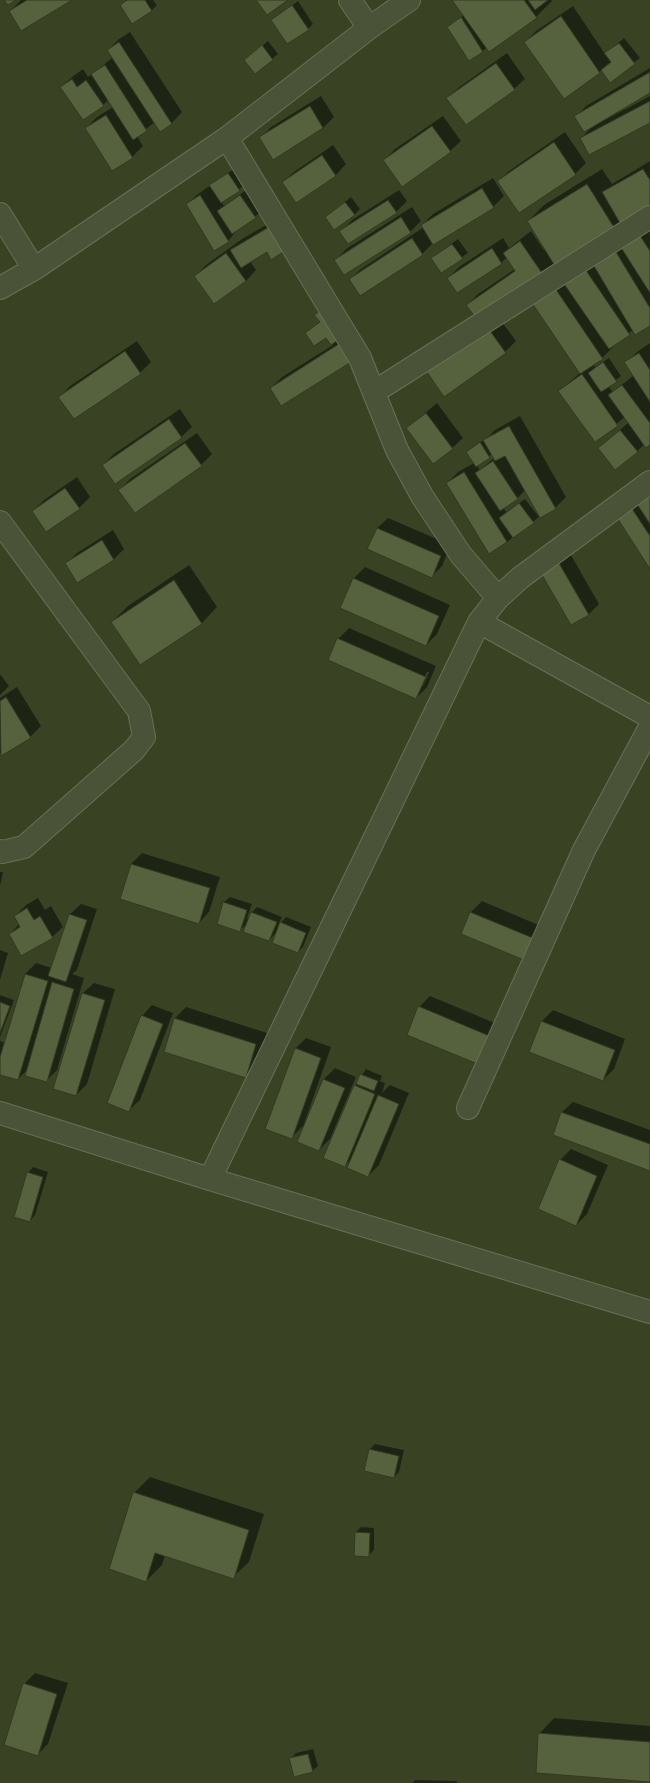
<!DOCTYPE html>
<html>
<head>
<meta charset="utf-8">
<style>
	body { margin:0 }
	canvas { display:block; background:#394324 }
</style>
</head>
<body>
<canvas width="650" height="1783"></canvas>
<script>
const g = document.querySelector('canvas').getContext('2d');
g.lineJoin = 'round';
function fill(path, color) { g.fillStyle = color; g.fill(path, 'evenodd'); }
const poly = rows => new Path2D(rows.map(r => 'M' + r).join(''));
function strokePath(path, color, width, dash) { g.strokeStyle = color; g.lineWidth = width; g.lineCap = dash ? 'butt' : 'round'; g.setLineDash(dash || []); g.stroke(path); }
fill(poly([
	[21,0,71,0,10,11],
	[126,0,153,0,157,5,152,10,121,5],
	[453,0,551,0,552,1,536,17,469,59,448,27,464,15],
	[298,1,313,24,308,29,272,21],
	[573,6,605,54,624,38,640,58,611,81,602,70,564,97,525,42,536,31],
	[130,32,182,112,172,123,161,130,155,122,137,136,143,146,132,157,113,170,86,128,97,117,113,107,108,100,103,105,61,87,72,77,83,69,88,77,94,73,113,57,108,50,119,39],
	[268,41,278,54,255,73,245,60],
	[507,53,525,79,514,89,448,98,458,88],
	[650,68,650,92,605,119,605,120,650,96,650,121,581,138,593,126,576,117,586,106],
	[321,96,334,117,323,128,273,158,260,138,271,127],
	[443,116,461,141,450,151,384,160,395,149],
	[565,132,586,163,575,174,519,212,498,181,509,171],
	[333,145,346,164,336,175,297,202,283,182,294,172],
	[650,161,650,205,555,264,543,276,467,305,478,294,515,269,507,257,501,263,458,292,448,278,459,267,503,238,509,248,531,231,544,250,546,249,528,221,544,205,602,169,612,184],
	[234,169,245,185,222,202,224,206,246,190,261,212,238,229,228,241,187,204,198,194],
	[493,178,504,196,493,207,433,243,422,254,350,279,361,269,424,227,422,225,433,214],
	[399,190,407,201,396,212,341,231,352,220],
	[351,197,360,209,354,215,326,217],
	[412,207,421,221,410,232,336,260,346,249],
	[280,217,293,241,283,252,268,251,250,261,256,270,246,281,195,276,206,265,242,239],
	[650,224,650,324,633,330,612,346,613,347,602,358,593,364,595,367,609,358,621,376,608,386,613,392,634,375,626,363,637,352,650,343,650,444,645,444,637,451,599,448,629,422,625,417,595,441,559,391,580,373,533,304],
	[458,239,468,253,441,272,432,258],
	[320,309,356,330,366,347,356,358,271,388,282,377,333,345,326,336,306,333,320,322,315,315],
	[499,318,516,341,505,352,428,372,439,362],
	[137,341,151,362,140,373,74,418,60,397,70,386],
	[437,403,463,438,452,448,407,428],
	[180,409,192,427,181,437,103,465,114,454],
	[520,416,566,497,555,508,540,517,525,490,517,499,503,507,506,512,525,499,539,517,507,542,489,552,447,483,458,472,474,463,467,452,472,447,486,439,495,430],
	[492,454,494,458,480,470,477,465],
	[197,433,212,454,201,465,120,490,130,479],
	[77,477,90,497,79,508,33,511,44,500],
	[650,493,650,567,615,513],
	[388,518,451,545,442,566,431,577,377,528],
	[113,530,124,549,114,559,66,564,77,553],
	[567,548,599,604,588,615,539,569],
	[189,565,217,607,202,623,140,663,112,622,128,606],
	[365,567,450,605,437,634,426,645,341,607,354,578],
	[349,628,436,666,427,687,416,698,338,639],
	[427,672,429,672,423,686,421,686],
	[0,674,9,686,0,695],
	[17,687,41,726,30,737,2,754,0,752,0,698],
	[142,853,220,877,209,912,199,923,131,864],
	[0,872,3,872,0,886],
	[230,897,252,904,247,918,249,919,251,913,257,907,282,917,278,926,286,917,311,927,303,947,298,952,277,932,269,940,248,923,240,930,218,923,224,902],
	[38,898,45,910,51,906,63,927,52,937,10,934,19,924,15,916,26,905],
	[482,901,543,927,534,948,462,933,471,912],
	[81,904,97,909,77,970,72,974,84,978,57,1070,46,1081,29,1068,18,1079,0,1073,0,1041,5,1043,25,974,36,963,52,968,70,914],
	[0,950,8,953,0,980],
	[94,983,115,989,87,1084,76,1095,83,993],
	[0,995,14,1000,0,1037],
	[430,996,502,1026,490,1053,419,1007],
	[152,1005,173,1013,140,1100,129,1110,142,1016],
	[186,1007,267,1033,256,1066,246,1077,165,1051,175,1018],
	[553,1010,625,1039,614,1069,603,1080,531,1051,542,1021],
	[306,1038,331,1047,304,1124,305,1124,324,1079,335,1068,356,1077,330,1139,319,1150,305,1124,291,1138,296,1048],
	[366,1069,382,1076,380,1081,385,1083,382,1093,390,1085,409,1093,379,1165,368,1176,352,1158,345,1166,355,1086],
	[573,1102,650,1130,650,1170,562,1112],
	[571,1149,608,1165,587,1214,576,1225,560,1160],
	[33,1167,48,1172,35,1215,30,1221,28,1173],
	[375,1444,404,1450,399,1472,394,1477,370,1449],
	[150,1477,264,1514,249,1562,233,1577,165,1555,162,1565,146,1581,134,1493],
	[361,1527,374,1528,374,1550,368,1556,356,1532],
	[35,1673,68,1683,48,1744,37,1755,24,1684],
	[554,1718,650,1726,650,1780,539,1734],
	[313,1749,318,1766,312,1771,290,1759,296,1753],
	[415,1780,457,1781,457,1783,412,1783]
]), '#0007');
const building = poly([
	[4,0,16,0,8,5,4,0],
	[27,0,72,0,21,31,9,11,27,0],
	[127,0,145,0,152,11,132,24,120,5,127,0],
	[256,0,288,0,267,15,256,0],
	[452,0,524,0,537,18,489,52,452,0],
	[528,0,548,0,535,10,528,0],
	[292,5,309,30,287,44,271,20,292,5],
	[561,16,600,73,564,99,524,42,561,16],
	[461,17,483,52,469,61,447,27,461,17],
	[119,42,172,124,160,132,107,50,119,42],
	[619,43,635,64,610,83,601,70,611,62,604,53,619,43],
	[262,45,273,60,255,74,244,60,262,45],
	[496,63,515,90,466,125,446,98,496,63],
	[105,65,147,131,133,140,91,74,105,65],
	[650,72,650,93,584,132,574,116,650,72],
	[72,79,77,87,86,80,104,106,83,120,60,87,72,79],
	[650,101,650,123,589,155,580,138,650,101],
	[310,106,323,128,273,160,259,137,310,106],
	[106,115,133,158,112,171,85,128,106,115],
	[432,126,451,152,402,187,383,160,432,126],
	[554,142,576,175,519,213,497,181,554,142],
	[322,155,336,176,296,203,282,182,322,155],
	[643,169,650,180,650,206,620,223,602,192,643,169],
	[228,173,240,191,221,203,209,185,228,173],
	[587,184,615,229,555,266,527,221,587,184],
	[482,188,494,208,433,245,421,225,482,188],
	[200,195,229,242,214,251,186,204,200,195],
	[240,195,256,218,232,234,217,211,240,195],
	[388,200,397,213,348,244,339,231,388,200],
	[345,202,355,215,334,230,325,217,345,202],
	[401,217,411,233,344,275,334,260,401,217],
	[269,227,283,252,271,260,267,252,241,268,230,250,269,227],
	[639,234,650,251,650,293,620,246,639,234],
	[412,238,423,255,360,296,349,279,412,238],
	[520,241,544,276,478,321,466,305,515,271,503,253,520,241],
	[452,244,463,259,441,273,431,258,452,244],
	[613,247,650,308,650,326,635,335,591,261,613,247],
	[492,248,502,264,457,293,447,278,492,248],
	[226,253,246,281,214,304,194,276,226,253],
	[583,266,630,335,609,349,562,281,583,266],
	[555,288,603,359,580,374,532,303,555,288],
	[324,308,344,336,331,345,326,338,314,346,305,333,320,322,314,315,324,308],
	[488,328,506,353,444,397,427,372,488,328],
	[345,340,356,359,281,406,270,388,345,340],
	[125,351,141,374,74,419,58,397,125,351],
	[639,353,650,370,650,402,624,362,639,353],
	[603,362,617,382,601,392,588,373,603,362],
	[582,374,618,426,595,442,558,391,582,374],
	[622,385,650,423,650,445,646,448,608,395,622,385],
	[426,413,453,449,433,464,406,428,426,413],
	[169,419,182,438,115,484,102,465,169,419],
	[509,426,556,509,540,518,505,456,495,461,483,440,509,426],
	[620,430,638,452,615,470,598,448,620,430],
	[480,442,490,458,476,467,466,452,480,442],
	[185,443,202,466,135,513,118,490,185,443],
	[493,461,518,499,500,511,475,473,493,461],
	[464,472,507,542,489,554,446,483,464,472],
	[65,488,80,509,46,532,32,511,65,488],
	[650,495,650,524,637,504,650,495],
	[519,503,534,523,513,538,499,518,519,503],
	[629,504,650,536,650,569,614,513,629,504],
	[377,528,441,556,432,578,367,549,377,528],
	[102,540,114,560,77,583,65,563,102,540],
	[556,558,589,615,571,625,538,568,556,558],
	[353,578,439,616,426,646,340,608,353,578],
	[174,580,202,624,140,665,111,622,174,580],
	[337,638,426,677,416,699,328,660,337,638],
	[6,697,31,738,1,756,0,701,6,697],
	[131,864,210,888,199,924,120,899,131,864],
	[223,902,247,910,240,932,217,924,223,902],
	[27,908,34,920,40,916,53,938,21,956,9,934,20,927,14,916,27,908],
	[251,912,277,922,269,941,243,932,251,912],
	[470,912,533,938,524,960,461,934,470,912],
	[69,914,87,920,66,982,48,976,69,914],
	[280,922,306,933,298,953,272,943,280,922],
	[25,974,48,981,18,1080,0,1075,0,1057,25,974],
	[52,982,74,989,47,1082,25,1076,52,982],
	[82,993,105,1000,76,1096,53,1089,82,993],
	[0,1002,10,1006,0,1033,0,1002],
	[418,1006,492,1037,480,1065,407,1035,418,1006],
	[141,1015,163,1024,129,1112,107,1103,141,1015],
	[174,1018,256,1044,246,1078,164,1052,174,1018],
	[541,1021,615,1050,603,1081,529,1052,541,1021],
	[295,1048,321,1058,292,1139,265,1129,295,1048],
	[360,1074,378,1081,374,1091,356,1084,360,1074],
	[323,1079,345,1088,319,1151,297,1142,323,1079],
	[354,1085,375,1094,345,1167,323,1158,354,1085],
	[378,1095,399,1104,368,1177,347,1168,378,1095],
	[561,1112,650,1144,650,1171,553,1135,561,1112],
	[559,1159,597,1176,576,1226,538,1209,559,1159],
	[27,1172,43,1177,30,1222,14,1217,27,1172],
	[369,1449,399,1456,394,1478,364,1471,369,1449],
	[133,1492,249,1530,234,1579,155,1553,146,1582,109,1569,133,1492],
	[355,1532,370,1533,369,1557,354,1556,355,1532],
	[23,1683,57,1694,38,1756,4,1745,23,1683],
	[538,1733,650,1742,650,1782,536,1773,538,1733],
	[308,1754,313,1772,294,1777,289,1758,308,1754]
]);
fill(building, '#56613d');
strokePath(building, '#313a1f', 1);
const minor = poly([
	[350,0,369,28],
	[227,138,360,358,397,450,422,496,461,555,498,598],
	[0,214,34,269],
	[0,288,34,269,227,138,369,28,409,0],
	[374,392,650,217],
	[0,522,139,711,144,737,134,750,24,847,2,852,0,851],
	[479,622,650,717],
	[468,1108,584,850,650,727],
	[0,1113,210,1179,650,1312],
	[210,1179,479,622,498,598,520,578,650,482]
]);
strokePath(minor, '#677057', 24);
strokePath(minor, '#4a5338', 22);
</script>
</body>
</html>
